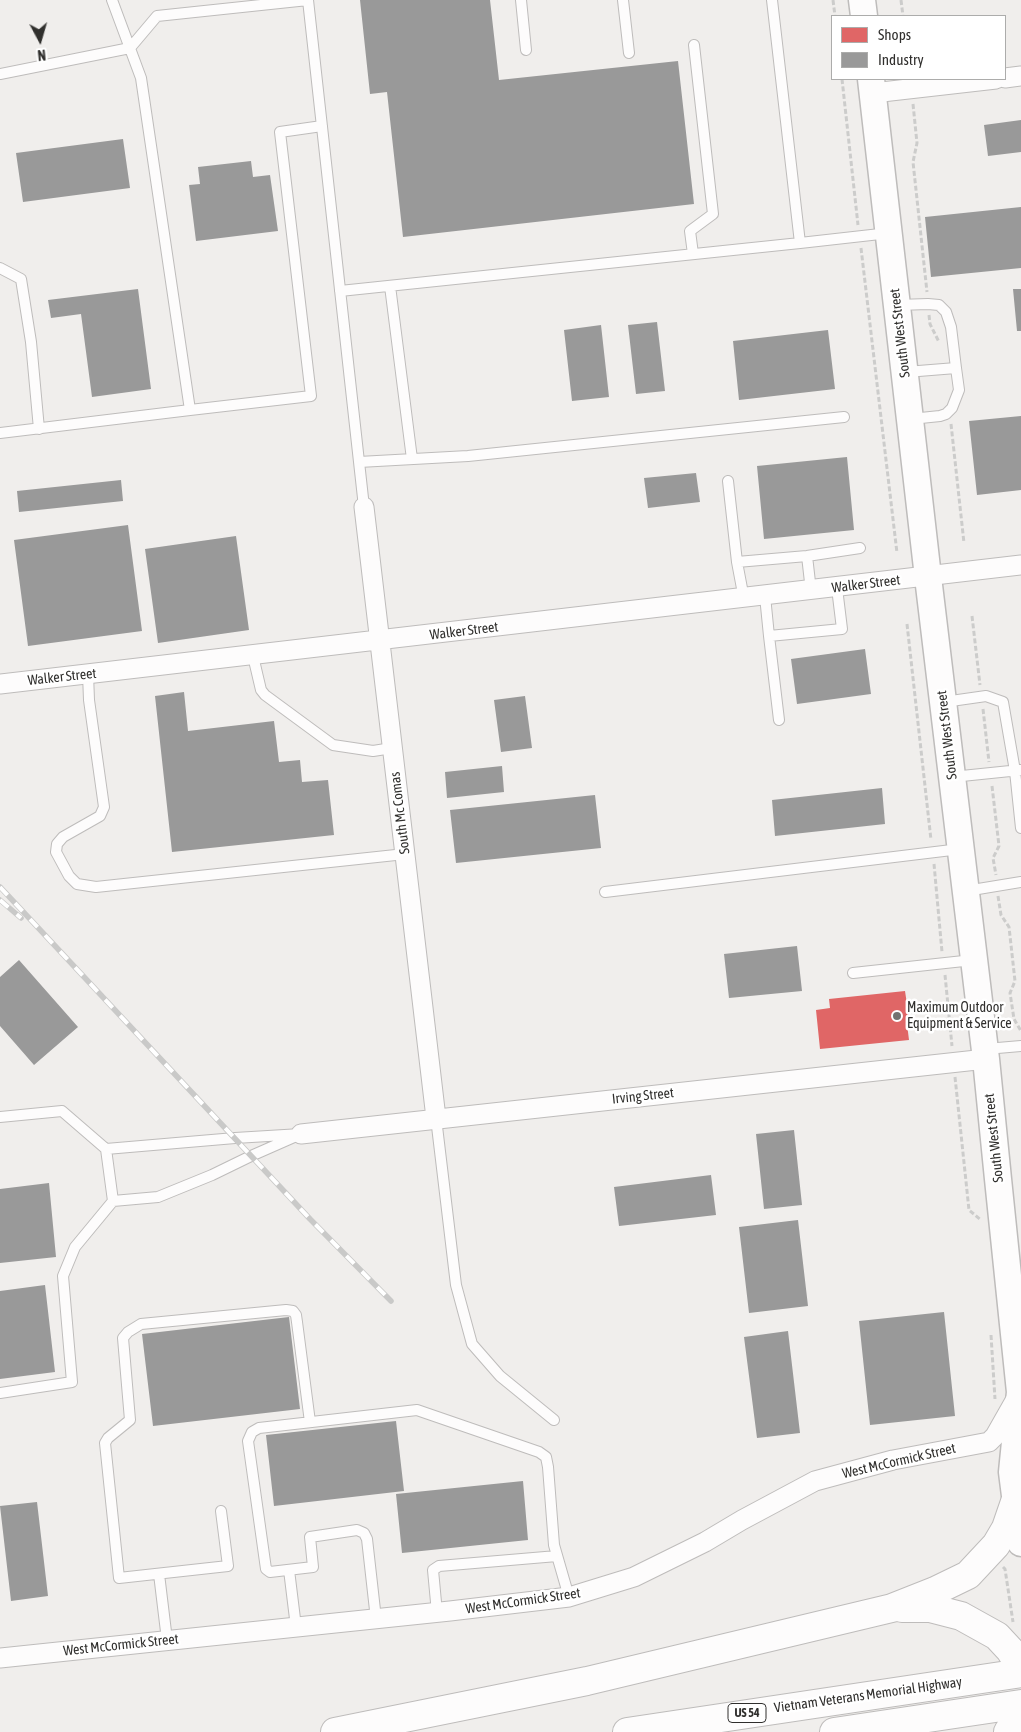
<!DOCTYPE html>
<html>
<head>
<meta charset="utf-8">
<style>
	body { margin:0 }
	#map { position:relative; width:1021px; height:1732px; overflow:hidden; background:#f0eeec; font-family:"Asap Condensed",sans-serif }
	canvas { display:block }
	.legend { position:absolute; left:831px; top:15px; width:175px; height:65px; box-sizing:border-box; background:#fff; border:1px solid #acacab; margin:0; padding:6px 9px; list-style:none; font-size:15px; color:#302f2d }
	.legend li { display:flex; align-items:center; gap:10px; height:25px }
	.legend b { width:25px; border:1px solid #acacab }
	.north { position:absolute; left:15px; top:15px; width:50px; height:50px; -webkit-text-stroke:4px #fff; paint-order:stroke; rotate:174deg; font-size:14px; font-weight:700; line-height:20px; text-align:center; color:#302f2d }
	.north::after { content:''; display:block; margin:auto; width:18px; height:22px; background:#302f2d; clip-path:polygon(50% 0,100% 100%,50% 72%,0 100%) }
</style>
</head>
<body>
<div id="map">
<canvas width="1021" height="1732"></canvas>
<ul class="legend">
<li><b style="height:14px;background:#e06666"></b>Shops</li>
<li><b style="height:14px;background:#999"></b>Industry</li>
</ul>
<div class="north">N</div>
</div>
<script>
const g = document.querySelector('canvas').getContext('2d');
g.lineJoin = 'round';
function fill(path, color) { g.fillStyle = color; g.fill(path, 'evenodd'); }
const poly = rows => new Path2D(rows.map(r => 'M' + r).join(''));
function strokePath(path, color, width, dash) { g.strokeStyle = color; g.lineWidth = width; g.lineCap = dash ? 'butt' : 'round'; g.setLineDash(dash || []); g.stroke(path); }
function drawText(font, color, halo, rows, align = 'center') {
  g.font = font + ' "Asap Condensed",sans-serif'; g.lineWidth = 5; g.setLineDash([]); g.textBaseline = 'middle'; g.strokeStyle = halo; g.fillStyle = color; for (const [text, x, y, turn = 0] of rows) {
    g.save(); g.translate(x, y); g.rotate((+turn || 0) * Math.PI / 180); g.textAlign = isNaN(turn) ? turn : align; if (halo) g.strokeText(text, 0, 0); g.fillText(text, 0, 0); g.restore();
  }
}
fill(poly([
	[905,991,910,1024,907,1024,909,1040,820,1049,816,1010,830,1008,829,999]
]), '#e06666');
fill(poly([
	[360,0,490,0,499,80,678,61,694,204,403,237,387,92,370,94],
	[1021,120,1021,152,988,156,984,125],
	[123,139,130,188,23,202,16,153],
	[251,161,253,177,270,175,278,231,196,241,189,185,200,184,198,167],
	[1021,207,1021,268,931,277,925,217],
	[138,289,151,389,92,397,81,314,51,318,48,300],
	[1013,289,1021,289,1021,331,1017,331],
	[657,322,665,391,636,394,628,325],
	[601,325,609,397,572,401,564,330],
	[828,330,835,389,739,400,733,341],
	[1021,416,1021,490,977,495,969,421],
	[847,457,854,530,764,539,757,466],
	[696,473,700,502,648,508,644,478],
	[121,480,123,501,19,512,17,491],
	[128,525,142,631,28,646,14,540],
	[236,536,249,630,158,643,145,549],
	[865,649,871,694,797,704,791,659],
	[184,692,188,731,274,721,279,762,300,760,302,782,328,780,334,835,172,852,155,696],
	[525,696,532,748,501,752,494,700],
	[502,766,504,792,447,798,445,772],
	[882,788,885,824,775,836,772,800],
	[595,795,601,848,456,863,450,810],
	[797,946,802,991,729,998,724,954],
	[19,960,78,1027,34,1065,0,1026,0,977],
	[794,1130,802,1205,764,1209,756,1134],
	[711,1175,716,1215,619,1226,614,1187],
	[49,1183,56,1257,0,1263,0,1189],
	[798,1220,808,1306,749,1313,739,1227],
	[45,1285,55,1372,0,1379,0,1291],
	[944,1312,955,1416,870,1425,859,1321],
	[289,1317,300,1409,153,1426,142,1334],
	[788,1331,800,1433,757,1438,744,1337],
	[396,1421,404,1491,274,1506,266,1435],
	[523,1481,528,1540,402,1553,396,1494],
	[37,1502,48,1596,11,1601,0,1506]
]), '#999');
const service = poly([
	[112,0,141,78,190,410,311,396,280,132,322,126],
	[308,0,364,507],
	[521,0,526,50],
	[623,0,629,53],
	[772,0,800,243,889,233],
	[0,74,130,48,157,16,308,0],
	[693,254,690,231,713,214,694,45],
	[0,268,21,279,31,342,39,429],
	[390,286,412,459],
	[340,291,800,243],
	[898,305,928,304,939,305,946,312,951,327,956,368,906,372],
	[911,419,940,416,946,414,952,408,959,390,956,368],
	[0,433,190,410],
	[359,462,468,456,844,417],
	[728,481,737,562,807,556,860,548],
	[807,556,811,591],
	[737,562,744,599],
	[765,596,769,636,842,629,837,588],
	[769,636,779,720],
	[253,656,261,690,265,695,333,745,373,751,392,748],
	[88,674,89,700,104,807,100,816,63,837,57,844,56,852,69,876,77,884,96,887,405,854],
	[944,702,986,696,1003,702,1015,771,1021,828],
	[952,777,1020,770],
	[966,891,1021,882],
	[605,892,960,849],
	[853,973,973,960],
	[986,1049,1021,1046],
	[0,1117,62,1111,106,1149,113,1201,158,1197,212,1175,251,1156,301,1134,235,1138,106,1149],
	[436,1118,456,1285,472,1344,500,1376,554,1420],
	[0,1393,72,1382,63,1276,75,1247,113,1201],
	[221,1511,228,1566,119,1578,105,1443,108,1438,130,1420,123,1338,128,1332,141,1324,286,1310,293,1311,296,1315,297,1322,310,1422],
	[289,1570,296,1627],
	[159,1574,167,1640],
	[437,1613,433,1570,439,1566,557,1556],
	[376,1619,367,1539,364,1533,357,1530,310,1537,313,1567,270,1572,266,1569,248,1441,252,1432,259,1428,417,1410,539,1452,546,1457,548,1467,554,1545,569,1597]
]);
const minor = poly([
	[1005,78,1021,76],
	[873,93,996,79],
	[364,507,436,1118],
	[0,684,1021,565],
	[301,1134,986,1059],
	[0,1658,450,1611,569,1597,634,1577,705,1542,742,1520,815,1481,893,1460,989,1442,995,1436,1016,1399]
]);
const secondary = poly([
	[862,0,864,16],
	[871,79,928,577,986,1059,998,1179,1020,1392,1012,1472,1021,1543]
]);
const motorway = poly([
	[902,1608,930,1608,961,1616,997,1636,1010,1650,1021,1668],
	[335,1732,587,1681,892,1608,935,1591,968,1575,996,1545,1006,1528,1016,1499],
	[627,1732,1021,1673],
	[834,1732,1021,1704],
	[1008,1732,1021,1712]
]);
strokePath(service, '#bebcbb', 12);
strokePath(minor, '#bebcbb', 21);
strokePath(secondary, '#bebcbb', 29);
strokePath(motorway, '#bebcbb', 30);
strokePath(poly([
	[833,0,835,16],
	[901,0,903,16],
	[842,79,858,225],
	[913,104,917,143,913,162,927,292],
	[861,248,897,553],
	[929,315,930,324,939,342],
	[951,424,964,543],
	[972,616,980,685],
	[907,624,931,840],
	[983,709,989,762],
	[992,786,999,846,993,858,996,875],
	[934,864,942,952],
	[998,896,1001,915,1009,927,1015,981,1010,993,1014,1019,1021,1031],
	[945,975,952,1046],
	[955,1077,969,1210,981,1220],
	[991,1335,995,1399],
	[1003,1567,1005,1569,1013,1622]
]), '#cccccb', 3, [5, 2.5]);
strokePath(service, '#fdfcfc', 10);
strokePath(minor, '#fdfcfc', 19);
strokePath(secondary, '#fdfcfc', 26);
strokePath(motorway, '#fdfcfc', 28);
const rail = poly([
	[0,887,310,1219,391,1301],
	[0,900,21,918]
]);
strokePath(rail, '#c9c9c8', 5.5);
strokePath(rail, '#fff', 4, [11]);
for (const [x, y, r, color] of [
	[897,1016,5,"#737270"]
]) { const dot = new Path2D(); dot.arc(x, y, r, 0, 2 * Math.PI); g.fillStyle = color; g.fill(dot); strokePath(dot, '#fff', 2); }
for (const [x, y, w] of [
	[747,1713,38]
]) { const box = new Path2D(); box.roundRect(x - w / 2, y - 9.5, w, 19, 4); g.fillStyle = '#fff'; g.fill(box); strokePath(box, '#302f2d', 1); }
drawText('bold 12px', '#302f2d', null, [
	["US 54",747,1713]
]);
drawText('14px', '#302f2d', '#fff', [
	["South West Street",900,333,-97],
	["Walker Street",866,584,-7],
	["Walker Street",464,631,-7],
	["Walker Street",62,677,-6],
	["South West Street",947,735,-97],
	["South Mc Comas",400,813,-97],
	["Irving Street",643,1096,-6],
	["South West Street",994,1138,-96],
	["West McCormick Street",899,1461,-13],
	["West McCormick Street",523,1601,-8],
	["West McCormick Street",121,1645,-6],
	["Vietnam Veterans Memorial Highway",868,1695,-8]
]);
drawText('14px', '#302f2d', '#fff', [
	["Maximum Outdoor",907,1008],
	["Equipment & Service",907,1024]
], 'left');
</script>
</body>
</html>
